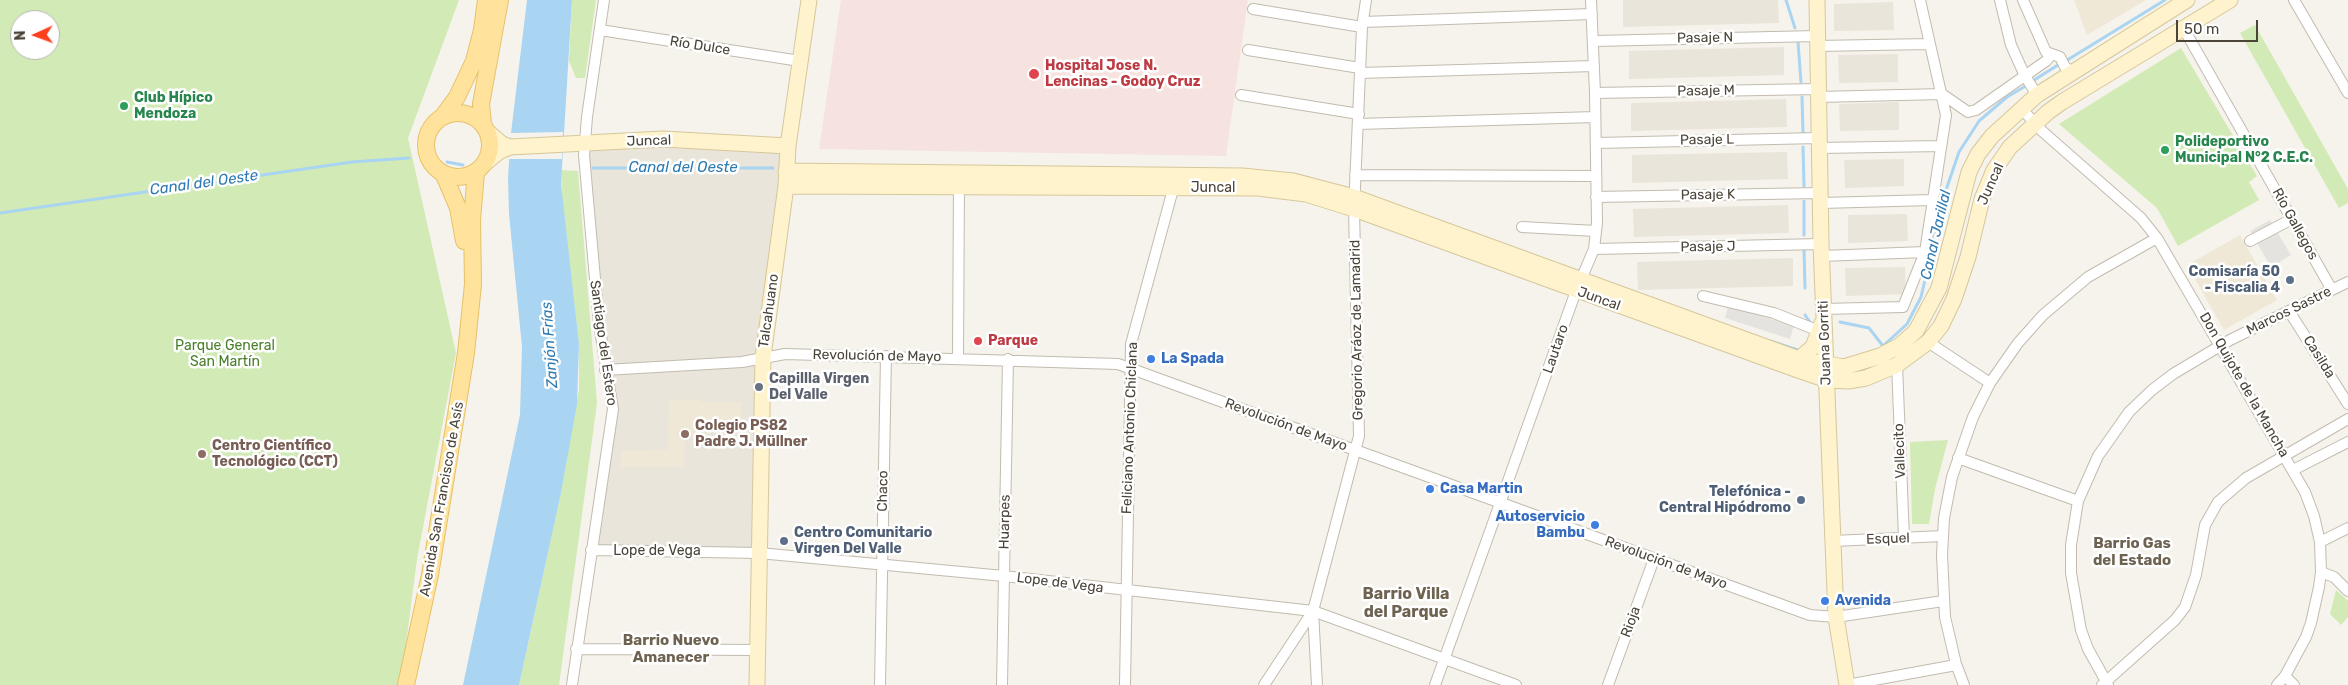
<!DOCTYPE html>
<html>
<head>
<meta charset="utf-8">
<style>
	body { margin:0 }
	#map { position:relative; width:2348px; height:685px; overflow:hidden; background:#f6f3ec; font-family:Rubik,sans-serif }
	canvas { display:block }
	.north { position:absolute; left:10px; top:10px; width:50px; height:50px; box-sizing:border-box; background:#fff; border:1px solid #b7b4b0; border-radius:50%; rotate:268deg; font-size:14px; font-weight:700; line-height:20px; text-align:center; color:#4b4439 }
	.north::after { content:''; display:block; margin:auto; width:18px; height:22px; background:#fc3f1d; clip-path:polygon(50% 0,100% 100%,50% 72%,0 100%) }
	.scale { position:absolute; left:2176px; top:20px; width:82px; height:22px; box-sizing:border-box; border:2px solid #4b4439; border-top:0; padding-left:6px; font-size:15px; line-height:18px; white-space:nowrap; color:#4b4439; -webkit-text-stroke:4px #fff; paint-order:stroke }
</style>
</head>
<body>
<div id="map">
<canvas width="2348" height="685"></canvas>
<div class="north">N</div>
<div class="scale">50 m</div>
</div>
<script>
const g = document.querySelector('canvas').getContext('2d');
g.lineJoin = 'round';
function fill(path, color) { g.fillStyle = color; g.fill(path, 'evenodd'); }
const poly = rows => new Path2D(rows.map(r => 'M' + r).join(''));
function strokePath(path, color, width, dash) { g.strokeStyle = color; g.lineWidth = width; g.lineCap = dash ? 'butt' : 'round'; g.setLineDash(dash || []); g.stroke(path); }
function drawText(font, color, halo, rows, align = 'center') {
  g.font = font + ' Rubik,sans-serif'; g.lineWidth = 5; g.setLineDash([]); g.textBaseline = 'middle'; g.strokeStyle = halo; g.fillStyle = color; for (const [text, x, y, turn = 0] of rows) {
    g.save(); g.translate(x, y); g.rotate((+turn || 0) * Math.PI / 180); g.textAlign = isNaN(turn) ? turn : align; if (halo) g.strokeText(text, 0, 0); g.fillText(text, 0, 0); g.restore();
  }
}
fill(poly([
	[1623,0,1778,0,1779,23,1623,27],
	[1893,2,1894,30,1834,31,1834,4],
	[1784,47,1784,75,1629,79,1629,51],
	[1898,54,1898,82,1839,83,1838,55],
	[1786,99,1787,127,1631,131,1631,103],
	[1899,102,1899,130,1840,131,1839,104],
	[584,144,788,146,763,357,759,553,591,550,613,409],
	[1787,152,1788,179,1632,183,1632,155],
	[1904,159,1904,186,1845,188,1844,160],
	[1788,205,1789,233,1634,237,1633,209],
	[1907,214,1908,241,1848,243,1848,215],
	[1793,258,1793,286,1638,290,1637,262],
	[1905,267,1906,294,1846,296,1845,268]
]), '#eae5da');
fill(poly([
	[2074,0,2146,0,2087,35],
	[2240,235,2277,300,2224,330,2187,265],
	[700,399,701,402,741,402,741,419,702,420,702,436,685,436,684,467,620,467,622,451,668,450,669,400]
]), '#efe8d6');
fill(poly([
	[841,0,1248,0,1226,156,819,149]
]), '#f6e3e0');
fill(poly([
	[0,0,459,0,408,138,456,353,417,559,402,675,397,685,0,685],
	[20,20,50,20,50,50,20,50],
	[572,0,596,0,585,78,576,78,569,61],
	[2255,25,2348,189,2348,203,2339,208,2240,33],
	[2181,48,2257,176,2249,182,2259,200,2178,246,2157,208,2059,124],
	[561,170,578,171,597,403,559,685,519,685,561,493,579,389,579,344,562,199],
	[1948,440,1935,489,1929,524,1912,524,1910,442],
	[2336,590,2348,601,2348,617,2341,625,2330,614]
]), '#d2eab5');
fill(poly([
	[2270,220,2291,255,2271,267,2250,231],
	[1728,306,1794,326,1790,339,1725,318]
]), '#e5e3e0');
fill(poly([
	[527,0,572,0,561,184,579,344,577,404,561,493,519,685,463,685,520,415,522,347,509,214,508,178,511,133]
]), '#a9d4f2');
fill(poly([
	[563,132,562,159,509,159,511,133]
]), '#f6f3ec');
strokePath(poly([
	[1786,0,1795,28],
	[1798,42,1801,82],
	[2064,62,2165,0],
	[2031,82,2058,65],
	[1802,97,1803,132],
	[1803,147,1804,186],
	[447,162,463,165],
	[593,168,773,168],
	[1293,174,1309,178],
	[1804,201,1804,235],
	[0,213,352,162,409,158],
	[1804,249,1805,288],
	[1805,315,1810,322],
	[1840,322,1869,328,1883,346],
	[1770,341,1798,350],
	[1883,346,1907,324,1921,297,1947,187,1959,152,1979,121,2007,97,2024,87]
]), '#a9d4f2', 3);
const street = poly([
	[2000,0,2011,45,2025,76,2037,95],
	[2023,0,2046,52,2060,57,2065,67,2073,72],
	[2294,0,2348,93],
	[1253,9,1362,27],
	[1363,22,1592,14],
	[2184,29,2332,290],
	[600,30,800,61],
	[1594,41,1817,36],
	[1817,46,1929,44],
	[1248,50,1360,68],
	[1360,73,1594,66],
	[1595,93,1818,89],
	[1241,95,1359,114],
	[1818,97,1942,94,1968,112,1976,110,2046,61,2051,55],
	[2021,108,2042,131,2141,218,2157,238,2305,492,2314,516,2320,542,2321,572,2319,587,2311,623,2306,637,2285,676,2277,685],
	[1358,124,1595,117],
	[1596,143,1819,138],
	[1819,148,1941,146],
	[1355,175,1596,176],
	[1596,197,1820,193],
	[1821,203,1932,200],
	[1522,227,1596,231],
	[2250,241,2292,219],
	[1594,249,1821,244],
	[1822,256,1925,252],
	[1703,296,1774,313,1819,331],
	[1824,309,1903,307,1925,252,1946,115,1920,0],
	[2289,311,2348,404],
	[1928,342,1990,383],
	[958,358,959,181],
	[1897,365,1904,538],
	[605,370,742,362,785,354,1118,364,1810,615,1836,617,1943,601],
	[1958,458,2078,501],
	[2293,470,2348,442],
	[1833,541,1943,536],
	[2320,542,2348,528],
	[591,550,759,553,1004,576,1313,611,1516,685],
	[2321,572,2334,577,2348,591],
	[576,649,757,650],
	[2285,676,2294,685],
	[572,685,613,409,599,324,584,155,587,117,604,0],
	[880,685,886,356],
	[1002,685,1008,359],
	[1125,685,1131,344,1175,182],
	[1264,685,1313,611],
	[1317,685,1313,611,1359,436,1354,209,1362,27,1366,0],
	[1435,685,1576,291,1594,249,1597,223,1595,93,1591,0],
	[1608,685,1654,559],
	[1847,685,1956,665],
	[1964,685,1956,664,1945,617,1942,555,1944,518,1952,477,1973,417,1990,383,2018,343,2043,315,2088,277,2157,238],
	[2102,685,2175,620,2185,607,2196,575,2205,525,2218,502,2246,478,2348,419],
	[2108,685,2088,649,2081,630,2071,573,2071,545,2078,501,2098,456,2129,412,2152,390,2173,374,2230,340,2348,282]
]);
const secondary = poly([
	[1817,0,1821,244,1836,617,1847,685],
	[489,133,502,144,510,147,663,139,788,146],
	[484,164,500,151,510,147],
	[786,171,1242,176,1293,181,1354,197,1799,359,1844,367,1880,356,1899,346,1916,331,1939,288,1969,172,1978,154,1992,136,2037,95,2187,0],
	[786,186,1258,188,1306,194,1354,209,1795,369,1827,380,1848,381,1866,378,1897,365,1928,342,1941,326,1954,299,1968,257,1982,199,1994,170,2010,147,2048,112,2062,102,2230,0],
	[1799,359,1813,347,1822,323],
	[757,685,763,357,786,186,788,146,809,0]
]);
const primary = poly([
	'426 145a32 32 0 1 1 64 0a32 32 0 1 1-64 0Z',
	[443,116,457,97,474,61,482,30,486,0],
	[483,124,481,104,500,0],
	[444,175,458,208,464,241],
	[406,685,430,575,466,353,473,284,472,220,476,172]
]);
strokePath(street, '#c2bbae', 12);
strokePath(secondary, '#d6c79b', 17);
strokePath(primary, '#e6c16a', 18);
strokePath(street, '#fff', 10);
strokePath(secondary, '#fff3cd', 15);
strokePath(primary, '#ffe39c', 16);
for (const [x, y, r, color] of [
	[1034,74,6,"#e0444e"],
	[124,106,5,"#2e9e5b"],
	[2165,150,5,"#2e9e5b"],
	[2290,280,5,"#5c6f8a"],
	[978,341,5,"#e0444e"],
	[1151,359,5,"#3f7fe0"],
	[759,387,5,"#6b7280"],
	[685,434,5,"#8d6e63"],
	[202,454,5,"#8d6e63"],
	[1430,489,5,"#3f7fe0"],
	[1801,500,5,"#5c6f8a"],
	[1595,525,5,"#3f7fe0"],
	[784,541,5,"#5c6f8a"],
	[1825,601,5,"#3f7fe0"]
]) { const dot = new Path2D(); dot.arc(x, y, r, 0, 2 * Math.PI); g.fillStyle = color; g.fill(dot); strokePath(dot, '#fff', 2); }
drawText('14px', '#4b4439', '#fff', [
	["Pasaje N",1705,38,-1],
	["Río Dulce",700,46,9],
	["Pasaje M",1706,91,-1],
	["Pasaje L",1707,140,-1],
	["Juncal",649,141,-2],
	["Juncal",1991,184,-66],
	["Juncal",1213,188],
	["Pasaje K",1708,195,-1],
	["Río Gallegos",2295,224,61],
	["Pasaje J",1708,247,-1],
	["Juncal",1599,299,20],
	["Talcahuano",769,311,-82],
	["Marcos Sastre",2289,311,-26],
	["Gregorio Aráoz de Lamadrid",1357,330,-91],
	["Santiago del Estero",603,343,82],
	["Juana Gorriti",1825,343,-92],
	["Lautaro",1556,349,-71],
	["Revolución de Mayo",877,356,1],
	["Casilda",2319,357,58],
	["Don Quijote de la Mancha",2244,385,60],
	["Revolución de Mayo",1286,425,20],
	["Feliciano Antonio Chiclana",1130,428,-88],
	["Vallecito",1900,451,-92],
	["Chaco",883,491,-89],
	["Avenida San Francisco de Asís",442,499,-80],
	["Huarpes",1005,522,-89],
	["Esquel",1888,539,-2],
	["Lope de Vega",657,551],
	["Revolución de Mayo",1666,563,20],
	["Lope de Vega",1060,583,7],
	["Rioja",1631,622,-70]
]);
drawText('bold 14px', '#be3a42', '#fff', [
	["Hospital Jose N.",1045,66],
	["Lencinas - Godoy Cruz",1045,82],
	["Parque",988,341]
], 'left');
drawText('bold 14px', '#27864d', '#fff', [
	["Club Hípico",134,98],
	["Mendoza",134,114],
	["Polideportivo",2175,142],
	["Municipal N°2 C.E.C.",2175,158]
], 'left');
drawText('bold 14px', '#4e5e75', '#fff', [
	["Comisaría 50",2280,272],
	["- Fiscalia 4",2280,288],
	["Telefónica -",1791,492],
	["Central Hipódromo",1791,508],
	["Centro Comunitario",794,533,"left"],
	["Virgen Del Valle",794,549,"left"]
], 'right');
drawText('14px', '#4a7f2a', '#fff', [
	["Parque General",225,346],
	["San Martín",225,362]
]);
drawText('bold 14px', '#366cbe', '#fff', [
	["La Spada",1161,359],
	["Casa Martin",1440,489],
	["Autoservicio",1585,517,"right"],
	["Bambu",1585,533,"right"],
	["Avenida",1835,601]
], 'left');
drawText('bold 14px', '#5b616d', '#fff', [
	["Capillla Virgen",769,379],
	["Del Valle",769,395]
], 'left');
drawText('bold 14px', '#785e54', '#fff', [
	["Colegio PS82",695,426],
	["Padre J. Müllner",695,442],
	["Centro Científico",212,446],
	["Tecnológico (CCT)",212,462]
], 'left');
drawText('italic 15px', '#2e7ab2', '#fff', [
	["Canal del Oeste",683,168],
	["Canal del Oeste",204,183,-8],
	["Canal Jarillal",1936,235,-77],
	["Zanjón Frías",550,345,-94]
]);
drawText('bold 15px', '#6e6250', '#fff', [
	["Barrio Gas",2132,544],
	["del Estado",2132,561],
	["Barrio Nuevo",671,641],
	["Amanecer",671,658]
]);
drawText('bold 16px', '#6e6250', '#fff', [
	["Barrio Villa",1406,594],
	["del Parque",1406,612]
]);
</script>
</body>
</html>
